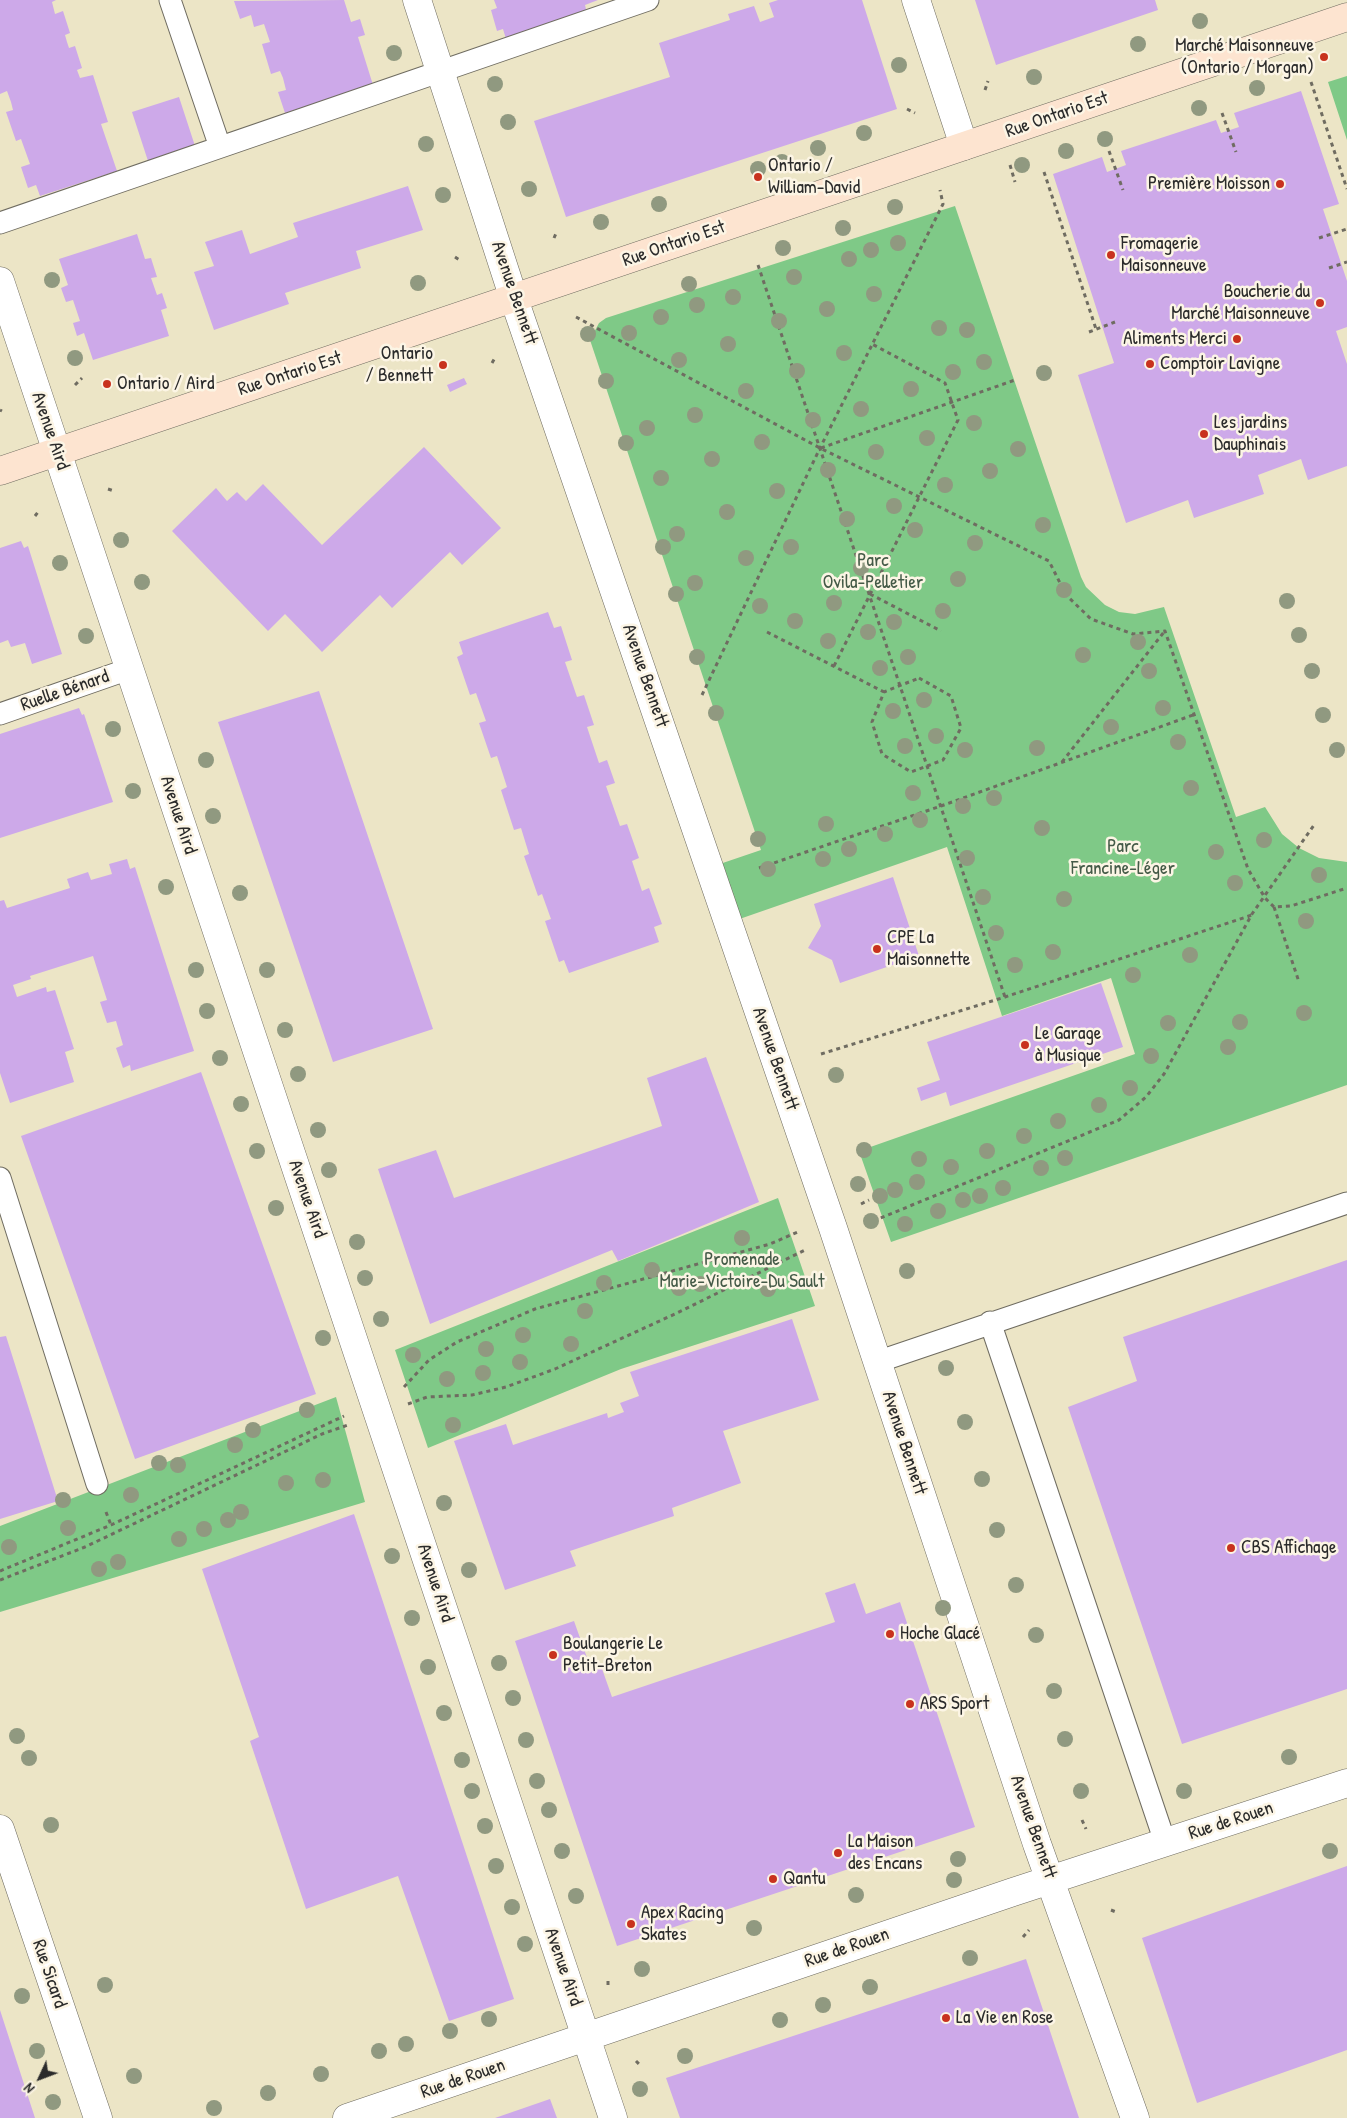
<!DOCTYPE html>
<html>
<head>
<meta charset="utf-8">
<style>
	body { margin:0 }
	#map { position:relative; width:1347px; height:2118px; overflow:hidden; background:#ece5c6; font-family:"Patrick Hand",sans-serif }
	canvas { display:block }
	.north { position:absolute; left:15px; top:2053px; width:50px; height:50px; -webkit-text-stroke:4px #fcf5e5; paint-order:stroke; rotate:227deg; font-size:14px; font-weight:700; line-height:20px; text-align:center; color:#2b2b2b }
	.north::after { content:''; display:block; margin:auto; width:18px; height:22px; background:#2b2b2b; clip-path:polygon(50% 0,100% 100%,50% 72%,0 100%) }
</style>
</head>
<body>
<div id="map">
<canvas width="1347" height="2118"></canvas>
<div class="north">N</div>
</div>
<script>
const g = document.querySelector('canvas').getContext('2d');
g.lineJoin = 'round';
function fill(path, color) { g.fillStyle = color; g.fill(path, 'evenodd'); }
const poly = rows => new Path2D(rows.map(r => 'M' + r).join(''));
function strokePath(path, color, width, dash) { g.strokeStyle = color; g.lineWidth = width; g.lineCap = dash ? 'butt' : 'round'; g.setLineDash(dash || []); g.stroke(path); }
function drawText(font, color, halo, rows, align = 'center') {
  g.font = font + ' "Patrick Hand",sans-serif'; g.lineWidth = 5; g.setLineDash([]); g.textBaseline = 'middle'; g.strokeStyle = halo; g.fillStyle = color; for (const [text, x, y, turn = 0] of rows) {
    g.save(); g.translate(x, y); g.rotate((+turn || 0) * Math.PI / 180); g.textAlign = isNaN(turn) ? turn : align; if (halo) g.strokeText(text, 0, 0); g.fillText(text, 0, 0); g.restore();
  }
}
fill(poly([
	[1347,76,1347,140,1328,82],
	[955,206,1081,577,1086,587,1105,605,1119,612,1135,614,1164,607,1236,817,1265,807,1282,834,1299,848,1319,858,1347,862,1347,1085,891,1242,859,1151,1135,1054,1111,978,1002,1016,947,847,728,923,708,868,761,850,590,340,599,323,606,318],
	[778,1198,815,1306,621,1369,428,1448,395,1350],
	[336,1397,365,1502,0,1612,0,1526]
]), '#7fc987');
fill(poly([
	[0,0,56,0,52,2,55,14,63,11,70,33,65,35,67,42,69,48,75,46,82,68,77,70,80,78,93,75,108,122,101,124,117,171,40,196,36,185,28,188,21,167,30,164,21,139,16,141,6,112,13,110,11,102,7,91,0,94],
	[344,0,351,22,360,19,365,35,358,37,373,85,285,113,278,92,286,90,283,78,280,71,271,74,262,44,270,42,264,24,254,27,251,15,240,19,234,1],
	[494,0,598,0,585,5,587,14,506,39,503,29,497,31,491,10,497,8],
	[778,0,862,0,897,109,566,217,534,121,670,77,659,43,730,20,728,14,754,6,760,22,774,17,769,3],
	[975,0,1155,0,1158,10,996,65],
	[1301,91,1339,204,1323,209,1347,281,1347,327,1336,331,1347,364,1347,466,1308,480,1301,459,1258,475,1264,494,1194,518,1188,500,1126,523,1078,375,1114,363,1053,174,1102,157,1107,172,1126,165,1121,151,1216,120,1221,133,1239,127,1234,113],
	[179,97,195,146,148,161,132,112],
	[408,186,423,230,356,251,361,268,285,293,289,304,214,330,194,272,214,266,205,242,242,230,250,254,298,237,293,223],
	[137,234,145,259,151,258,157,277,151,278,157,295,162,293,167,308,161,310,169,336,93,360,84,333,77,336,73,323,80,321,73,300,66,302,61,288,68,285,59,259],
	[464,378,467,384,450,392,447,385],
	[424,447,501,528,462,565,450,552,392,608,380,595,322,652,285,614,268,631,172,531,216,488,227,501,237,492,246,501,263,484,322,545],
	[21,541,24,548,28,546,62,654,32,664,25,643,11,647,8,640,0,643,0,548],
	[548,612,554,628,561,626,572,660,565,662,577,697,584,695,594,725,587,727,599,763,607,760,615,783,606,786,620,826,627,824,639,858,632,861,642,891,649,888,662,924,654,927,659,942,569,973,564,960,559,962,545,921,551,919,542,894,538,896,524,856,529,854,521,828,514,830,501,790,507,787,497,756,491,758,479,723,486,721,476,693,470,695,457,657,463,654,459,642],
	[319,691,433,1029,333,1062,218,722],
	[79,708,82,715,84,714,113,802,0,838,0,734],
	[127,859,130,869,135,867,194,1051,131,1071,130,1065,123,1068,116,1048,123,1045,116,1021,107,1023,100,1002,107,1000,93,956,30,976,31,979,13,985,17,997,46,987,47,992,55,990,74,1049,65,1052,74,1082,10,1103,0,1073,0,901,4,900,7,908,70,888,67,879,88,872,91,880,112,874,109,864],
	[893,877,919,956,840,983,832,960,808,948,821,926,814,904],
	[1101,983,1123,1047,950,1106,946,1092,921,1101,917,1088,940,1080,927,1042],
	[706,1057,759,1202,618,1261,612,1250,430,1324,378,1169,436,1150,454,1198,662,1126,647,1078],
	[201,1072,316,1394,135,1459,21,1136],
	[1347,1260,1347,1689,1182,1744,1068,1407,1137,1381,1123,1337],
	[792,1319,819,1400,723,1431,741,1483,672,1508,674,1516,570,1551,576,1566,505,1590,454,1441,506,1424,513,1445,607,1413,608,1418,624,1412,620,1403,639,1396,630,1372],
	[6,1336,58,1501,0,1519,0,1337],
	[354,1514,514,1999,449,2021,398,1876,306,1909,250,1741,259,1737,202,1569],
	[855,1583,866,1614,900,1602,975,1827,617,1946,515,1641,574,1621,591,1669,601,1666,612,1697,835,1622,825,1593],
	[1347,1866,1347,2050,1197,2103,1142,1938],
	[1026,1959,1079,2118,680,2118,666,2078],
	[0,2010,35,2118,0,2118],
	[550,2099,557,2118,495,2118]
]), '#cda9e9');
const service = poly([
	[170,0,220,147],
	[0,223,648,0],
	[0,714,129,669],
	[0,1178,97,1484],
	[990,1322,1165,1842],
	[877,1362,1347,1203]
]);
const minor = poly([
	[417,0,514,299,833,1228,1037,1844,1135,2118],
	[916,0,964,146],
	[0,281,613,2118],
	[0,1829,98,2118],
	[347,2118,1013,1892,1347,1783]
]);
const secondary = poly([
	[0,471,1347,17]
]);
strokePath(service, '#6f6c61', 23);
strokePath(minor, '#6f6c61', 29);
strokePath(secondary, '#6f6c61', 29);
strokePath(poly([
	[1311,82,1347,189],
	[985,90,988,81],
	[907,109,915,113],
	[1222,113,1236,152],
	[1109,151,1123,190],
	[1010,165,1015,182],
	[1044,172,1096,329],
	[554,238,557,231],
	[1319,238,1347,229],
	[455,257,461,261],
	[758,265,1005,997],
	[1329,268,1347,262],
	[576,317,820,448,1049,561,1066,595,1091,619,1133,634,1165,631,1248,869,1265,898,1274,907,1291,906,1347,888],
	[1089,332,1115,322],
	[492,363,496,356],
	[75,385,82,378],
	[0,410,2,411],
	[821,448,1015,380],
	[108,489,114,491],
	[35,516,38,512],
	[870,594,941,631],
	[767,632,884,692],
	[834,666,958,420,945,383,872,344],
	[919,678,951,696,961,728,943,760,911,772,882,754,872,722,884,692,919,678],
	[702,695,820,448,943,204,940,190],
	[1062,762,1164,632],
	[759,868,941,806,1193,715],
	[1274,907,1299,982],
	[821,1054,1005,997,1252,915],
	[861,1204,869,1200],
	[866,1224,1119,1120,1146,1097,1164,1074,1252,914,1314,825],
	[404,1387,429,1360,457,1342,535,1309,770,1244,800,1231],
	[408,1404,427,1397,472,1395,506,1387,555,1369,677,1313,805,1250],
	[106,1512,111,1525],
	[0,1571,111,1525,344,1416],
	[0,1580,85,1547,322,1434,348,1425],
	[1082,1820,1086,1829],
	[1111,1910,1116,1912],
	[1023,1937,1029,1930],
	[608,1985,608,1977],
	[636,2061,640,2065]
]), '#6f6c61', 3, [4, 4]);
strokePath(service, '#fff', 21);
strokePath(minor, '#fff', 28);
strokePath(secondary, '#fde4d0', 28);
g.fillStyle = '#909980';
for (const [x, y] of [
	[1200,21],
	[1138,44],
	[394,53],
	[899,65],
	[1034,77],
	[495,84],
	[1257,88],
	[1199,108],
	[508,122],
	[864,133],
	[1105,139],
	[426,144],
	[818,148],
	[1066,151],
	[782,162],
	[1022,165],
	[758,169],
	[529,189],
	[443,195],
	[659,204],
	[895,207],
	[601,222],
	[843,228],
	[898,243],
	[783,248],
	[871,250],
	[849,259],
	[794,277],
	[52,280],
	[418,283],
	[689,284],
	[874,294],
	[733,297],
	[697,305],
	[827,309],
	[661,317],
	[779,321],
	[939,328],
	[967,330],
	[629,333],
	[588,334],
	[728,344],
	[844,353],
	[75,358],
	[679,360],
	[984,362],
	[797,371],
	[953,372],
	[1044,373],
	[606,381],
	[911,389],
	[746,391],
	[861,409],
	[695,415],
	[813,420],
	[974,423],
	[647,428],
	[927,438],
	[762,442],
	[626,443],
	[1018,449],
	[876,452],
	[712,459],
	[828,470],
	[990,471],
	[661,478],
	[945,485],
	[777,491],
	[894,506],
	[727,512],
	[847,519],
	[1043,525],
	[915,530],
	[677,534],
	[121,540],
	[975,543],
	[663,547],
	[791,547],
	[746,558],
	[60,563],
	[861,568],
	[958,579],
	[142,582],
	[695,583],
	[1064,590],
	[676,594],
	[1287,601],
	[834,603],
	[760,606],
	[943,611],
	[795,621],
	[894,622],
	[868,632],
	[1299,635],
	[86,636],
	[828,641],
	[1138,642],
	[1083,655],
	[697,657],
	[908,657],
	[880,668],
	[1149,671],
	[1312,671],
	[924,700],
	[1163,708],
	[893,711],
	[716,713],
	[1323,715],
	[1111,727],
	[113,729],
	[936,736],
	[1178,742],
	[905,746],
	[1037,748],
	[965,750],
	[1337,750],
	[206,760],
	[1191,788],
	[133,791],
	[913,793],
	[994,798],
	[963,806],
	[213,816],
	[920,820],
	[826,824],
	[1042,828],
	[885,834],
	[758,839],
	[1264,840],
	[849,849],
	[1216,852],
	[967,858],
	[823,859],
	[768,869],
	[1319,875],
	[1235,883],
	[166,887],
	[240,893],
	[983,897],
	[1064,899],
	[1306,921],
	[996,933],
	[1053,952],
	[1190,955],
	[1015,965],
	[196,970],
	[267,970],
	[1133,975],
	[207,1011],
	[1304,1013],
	[1240,1022],
	[1168,1023],
	[285,1030],
	[1228,1047],
	[1151,1056],
	[220,1058],
	[298,1074],
	[836,1075],
	[1130,1088],
	[241,1104],
	[1099,1105],
	[1058,1121],
	[318,1130],
	[1024,1136],
	[864,1150],
	[257,1151],
	[987,1151],
	[1065,1158],
	[919,1159],
	[951,1167],
	[1041,1168],
	[329,1170],
	[917,1182],
	[858,1184],
	[1003,1188],
	[895,1190],
	[880,1196],
	[980,1196],
	[963,1200],
	[276,1208],
	[938,1211],
	[871,1221],
	[905,1224],
	[742,1238],
	[357,1242],
	[652,1270],
	[907,1271],
	[365,1278],
	[604,1283],
	[700,1284],
	[679,1288],
	[768,1289],
	[585,1311],
	[381,1319],
	[523,1335],
	[323,1338],
	[571,1344],
	[486,1349],
	[413,1355],
	[520,1362],
	[946,1368],
	[483,1373],
	[447,1379],
	[307,1410],
	[965,1422],
	[453,1425],
	[253,1430],
	[235,1445],
	[159,1463],
	[178,1465],
	[982,1479],
	[323,1480],
	[286,1483],
	[131,1495],
	[63,1500],
	[444,1503],
	[241,1512],
	[228,1520],
	[68,1528],
	[204,1529],
	[997,1530],
	[179,1539],
	[9,1547],
	[392,1556],
	[118,1562],
	[99,1569],
	[469,1570],
	[1016,1585],
	[943,1608],
	[412,1618],
	[1036,1635],
	[499,1663],
	[428,1667],
	[1054,1691],
	[513,1698],
	[444,1713],
	[17,1736],
	[1065,1739],
	[526,1740],
	[1289,1757],
	[29,1758],
	[462,1760],
	[537,1781],
	[472,1791],
	[1081,1791],
	[1184,1791],
	[549,1810],
	[51,1825],
	[485,1826],
	[562,1851],
	[1330,1851],
	[958,1859],
	[496,1866],
	[954,1880],
	[856,1895],
	[576,1896],
	[512,1907],
	[754,1928],
	[525,1944],
	[970,1958],
	[642,1969],
	[105,1985],
	[870,1987],
	[22,1996],
	[823,2005],
	[489,2019],
	[780,2020],
	[450,2031],
	[406,2044],
	[37,2051],
	[379,2051],
	[685,2056],
	[321,2074],
	[134,2076],
	[640,2089],
	[268,2093],
	[53,2102],
	[214,2108]
]) { g.beginPath(); g.arc(x, y, 8, 0, 2 * Math.PI); g.fill(); }
for (const [x, y, r, color] of [
	[1324,57,5,"#c8321e"],
	[758,177,5,"#c8321e"],
	[1280,184,5,"#c8321e"],
	[1111,255,5,"#c8321e"],
	[1320,303,5,"#c8321e"],
	[1237,339,5,"#c8321e"],
	[1150,364,5,"#c8321e"],
	[443,365,5,"#c8321e"],
	[107,384,5,"#c8321e"],
	[1204,434,5,"#c8321e"],
	[877,949,5,"#c8321e"],
	[1025,1045,5,"#c8321e"],
	[1231,1548,5,"#c8321e"],
	[890,1634,5,"#c8321e"],
	[553,1655,5,"#c8321e"],
	[910,1704,5,"#c8321e"],
	[838,1853,5,"#c8321e"],
	[773,1879,5,"#c8321e"],
	[631,1924,5,"#c8321e"],
	[946,2018,5,"#c8321e"]
]) { const dot = new Path2D(); dot.arc(x, y, r, 0, 2 * Math.PI); g.fillStyle = color; g.fill(dot); strokePath(dot, '#fcf5e5', 2); }
drawText('19px', '#2b2b2b', '#fcf5e5', [
	["Marché Maisonneuve",1314,46,"right"],
	["(Ontario / Morgan)",1314,68,"right"],
	["Ontario /",768,166],
	["William-David",768,188],
	["Première Moisson",1270,184,"right"],
	["Fromagerie",1121,244],
	["Maisonneuve",1121,266],
	["Boucherie du",1310,292,"right"],
	["Marché Maisonneuve",1310,314,"right"],
	["Aliments Merci",1227,339,"right"],
	["Ontario",433,354,"right"],
	["/ Bennett",433,376,"right"],
	["Comptoir Lavigne",1160,364],
	["Ontario / Aird",117,384],
	["Les jardins",1214,423],
	["Dauphinais",1214,445],
	["CPE La",887,938],
	["Maisonnette",887,960],
	["Le Garage",1035,1034],
	["à Musique",1035,1056],
	["CBS Affichage",1241,1548],
	["Hoche Glacé",900,1634],
	["Boulangerie Le",563,1644],
	["Petit-Breton",563,1666],
	["ARS Sport",920,1704],
	["La Maison",848,1842],
	["des Encans",848,1864],
	["Qantu",783,1879],
	["Apex Racing",641,1913],
	["Skates",641,1935],
	["La Vie en Rose",956,2018]
], 'left');
drawText('19px', '#2b2b2b', '#fcf5e5', [
	["Rue Ontario Est",1057,115,-19],
	["Rue Ontario Est",674,244,-19],
	["Avenue Bennett",514,293,71],
	["Rue Ontario Est",290,374,-18],
	["Avenue Aird",50,431,71],
	["Avenue Bennett",645,676,71],
	["Ruelle Bénard",65,691,-19],
	["Avenue Aird",178,815,72],
	["Avenue Bennett",775,1059,71],
	["Avenue Aird",307,1199,71],
	["Avenue Bennett",904,1443,72],
	["Avenue Aird",435,1583,72],
	["Rue de Rouen",1231,1821,-18],
	["Avenue Bennett",1033,1827,71],
	["Rue de Rouen",847,1948,-19],
	["Avenue Aird",563,1967,71],
	["Rue Sicard",49,1974,71],
	["Rue de Rouen",463,2079,-19]
]);
drawText('19px', '#445a47', '#fcf5e5', [
	["Parc",873,561],
	["Ovila-Pelletier",873,583],
	["Parc",1123,847],
	["Francine-Léger",1123,869],
	["Promenade",742,1260],
	["Marie-Victoire-Du Sault",742,1282]
]);
</script>
</body>
</html>
